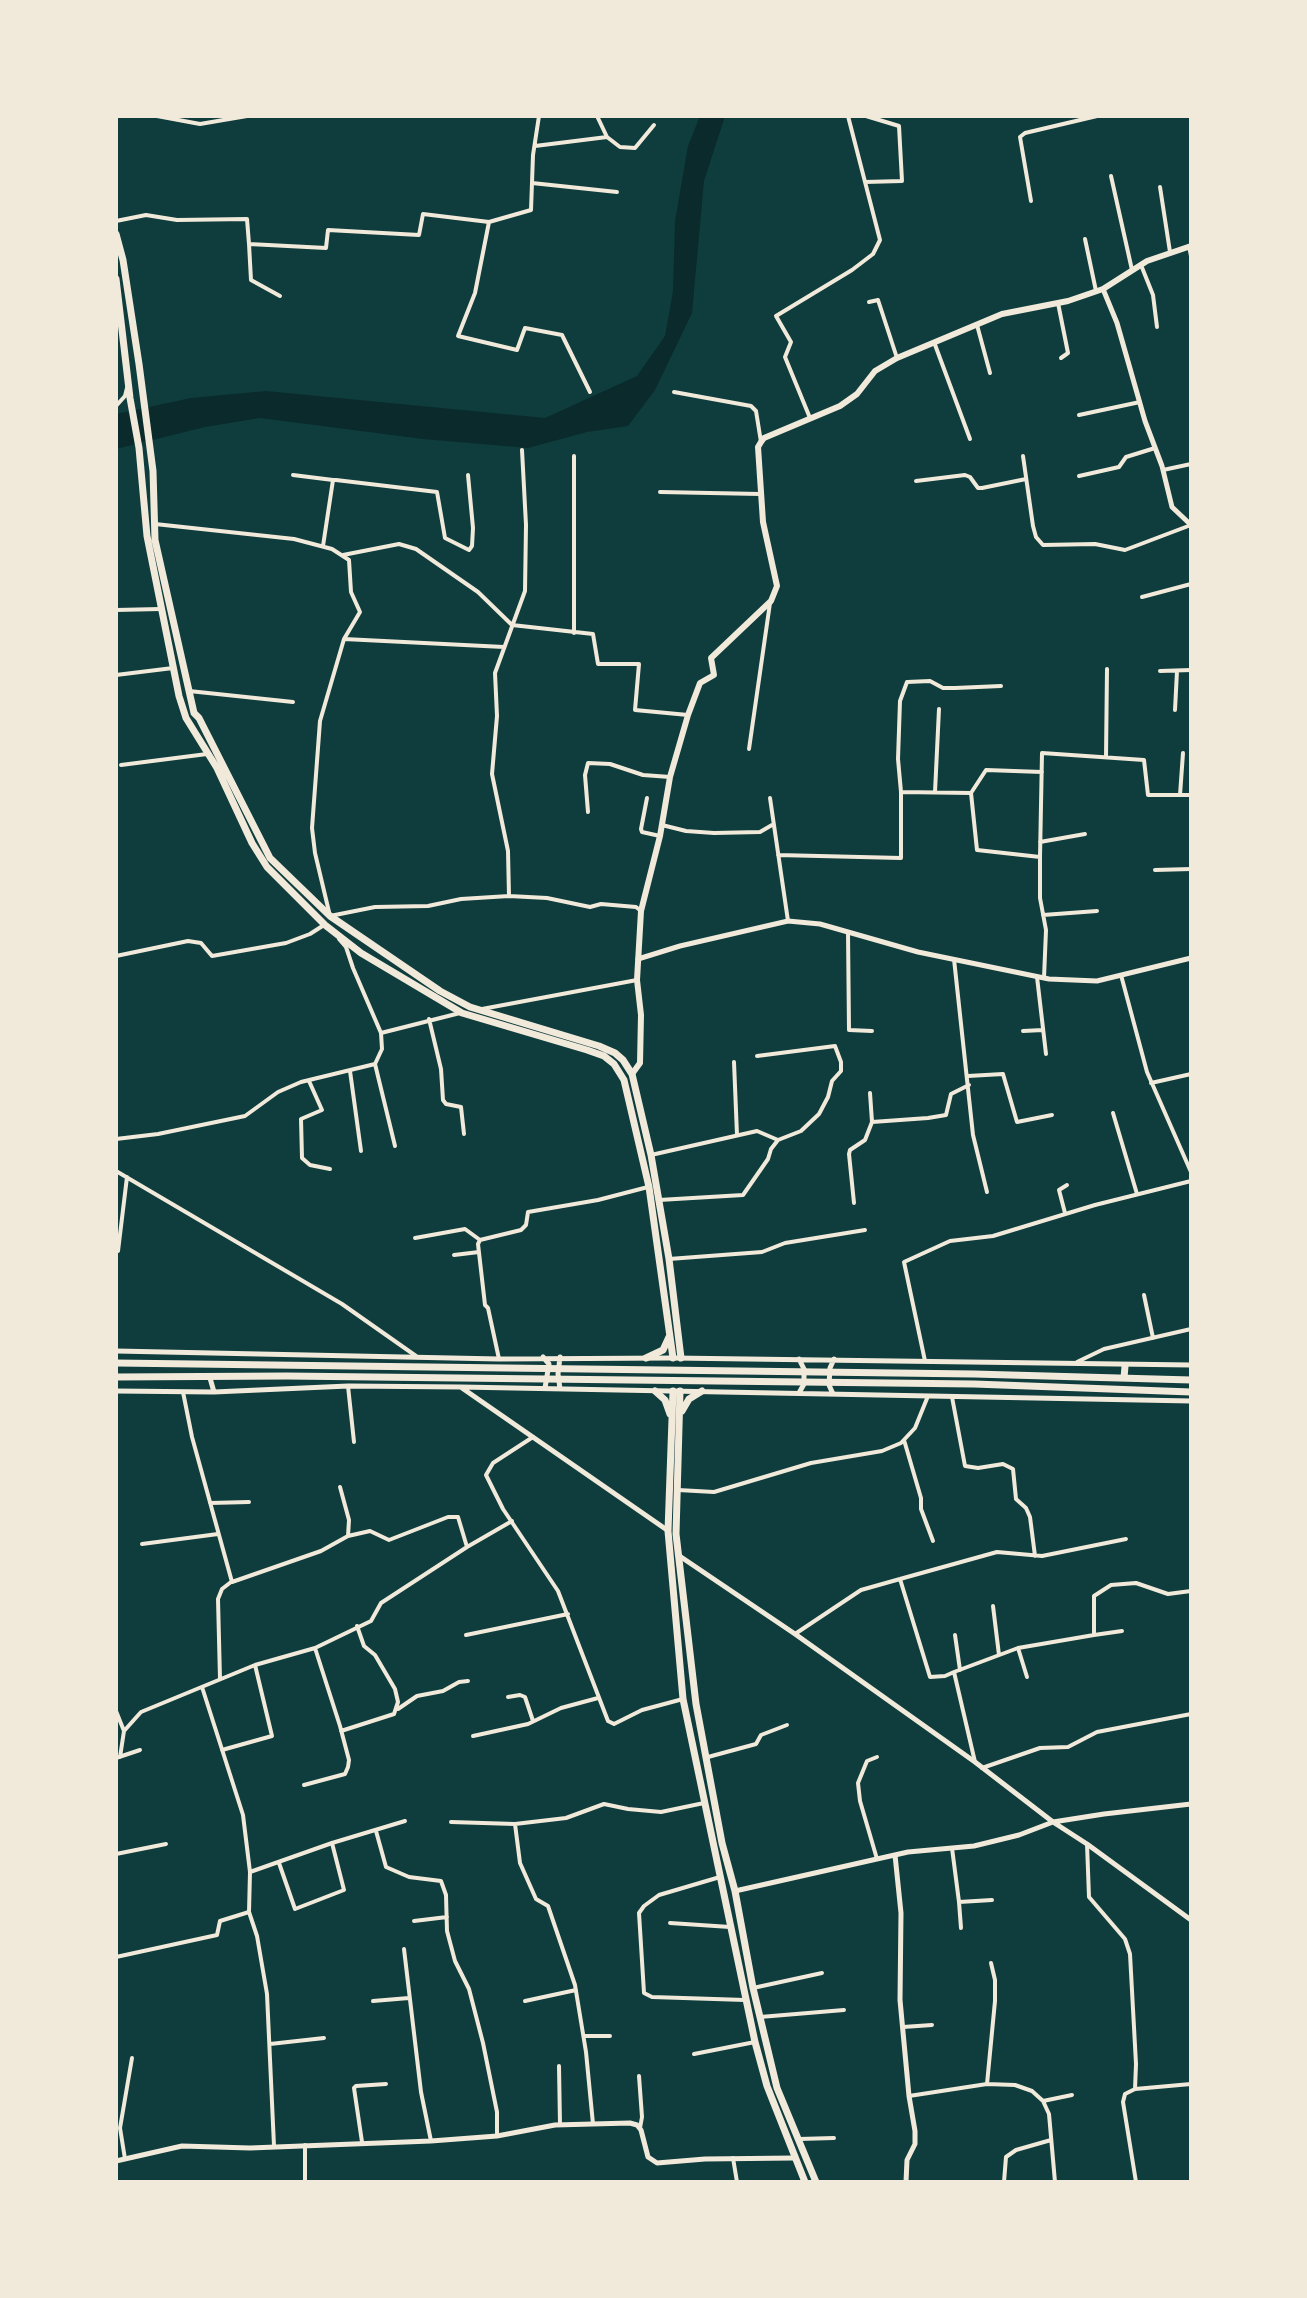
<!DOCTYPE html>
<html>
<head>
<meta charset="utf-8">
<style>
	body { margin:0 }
	#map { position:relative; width:1307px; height:2298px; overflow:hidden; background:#0f3d3e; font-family:"Fira Sans Condensed",sans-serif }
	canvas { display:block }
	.frame { position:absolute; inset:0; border:118px solid #f1e9da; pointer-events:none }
</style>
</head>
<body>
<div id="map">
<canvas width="1307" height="2298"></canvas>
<div class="frame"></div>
</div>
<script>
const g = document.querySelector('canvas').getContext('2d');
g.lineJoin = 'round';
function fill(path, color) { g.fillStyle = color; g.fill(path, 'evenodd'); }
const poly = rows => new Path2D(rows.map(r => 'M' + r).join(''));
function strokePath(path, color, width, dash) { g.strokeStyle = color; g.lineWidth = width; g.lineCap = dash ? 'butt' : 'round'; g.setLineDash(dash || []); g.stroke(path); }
fill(poly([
	[700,116,725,116,704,181,692,313,655,390,628,426,587,432,528,448,423,439,260,418,205,427,116,449,116,414,191,398,266,391,545,418,637,376,665,336,673,291,675,221,688,146]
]), '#0a2a2b');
strokePath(poly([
	[157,116,200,124,247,116],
	[539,116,533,155,531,210,489,222,475,293,458,336,517,350,525,328,562,335,590,392],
	[597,116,607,137,620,147,635,148,654,125],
	[535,146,607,137],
	[1111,176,1132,270],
	[865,182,902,181,899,126,866,116],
	[532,183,617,192],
	[1160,187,1170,252],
	[1031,201,1020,137,1025,133,1097,116],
	[116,221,146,215,177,220,247,219,249,244],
	[1085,239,1096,291],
	[1189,246,1191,256],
	[1141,265,1153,295,1157,327],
	[280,296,251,280,249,244,326,248,328,230,419,235,423,214,489,222],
	[869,302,878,300,897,358],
	[1058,303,1068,353,1061,358],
	[977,325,990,373],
	[934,342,970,439],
	[674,392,751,406,756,411,761,442],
	[116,406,125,396,127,388],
	[1079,415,1140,402],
	[810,418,785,357,791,342,776,316,852,270,873,254,880,240,848,116],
	[1023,456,1033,526,1036,537,1043,545,1095,544,1125,550,1191,525],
	[1163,470,1191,464],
	[293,475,333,480],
	[1079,476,1119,467,1126,457,1155,448],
	[916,481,965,475,970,477,978,488,982,488,1026,479],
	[660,492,760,494],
	[155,524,294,539,332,549,349,560,351,592,360,612,344,639,320,721,312,828,315,853,330,916,375,907,428,906,461,899,509,896,547,898,590,907,601,904,636,907,641,911],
	[323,546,333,480,336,480,437,492,445,538,469,550,472,546,473,528,468,475],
	[343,555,399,544,416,549,478,592,512,625,593,634,598,664,639,664,635,710,688,715],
	[1142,597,1191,584],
	[116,610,160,609],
	[574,633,574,456],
	[344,639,504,647],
	[1160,671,1191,670],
	[116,675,173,668],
	[189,691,293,702],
	[1175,710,1177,671],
	[749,749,770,603],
	[1106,757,1107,669],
	[121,765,207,754],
	[901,792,898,759,900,701,907,682,930,681,943,688,955,688,1001,686],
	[935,792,939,709],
	[971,793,986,770,1042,772],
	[1180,795,1183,753],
	[647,798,641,829,642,832,660,836],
	[770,798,788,921],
	[588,812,585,775,588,763,610,764,643,775,670,777],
	[662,825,686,831,714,833,760,832,772,825],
	[1040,842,1085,834],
	[778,855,901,858,901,792,971,793,977,850,1040,857,1040,898,1046,930,1044,978],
	[1040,857,1042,753,1144,760,1148,795,1191,795],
	[1155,870,1191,869],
	[509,896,508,851,492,774,497,716,495,673,525,591,526,525,522,450],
	[1043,915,1097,911],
	[848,932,849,1030,872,1031],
	[116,956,188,941,201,943,212,956,286,943,310,934,324,925],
	[954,959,973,1135,987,1192],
	[1121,975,1147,1072,1191,1172],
	[1037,977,1046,1054],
	[482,1009,637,980],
	[429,1019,441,1069,443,1100,446,1104,461,1107,464,1134],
	[1023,1031,1043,1030],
	[381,1033,460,1013],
	[734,1062,737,1135],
	[375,1064,395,1146],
	[350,1071,361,1151],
	[968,1076,1003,1074,1017,1122,1052,1115],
	[309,1081,322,1110,301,1119,302,1158,310,1165,330,1169],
	[1151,1083,1191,1074],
	[870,1093,872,1122,928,1118,946,1115,951,1094,969,1085],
	[1113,1113,1137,1194],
	[116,1139,158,1134,245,1116,278,1092,301,1082,375,1064,382,1049,381,1033,353,968,346,947,339,939],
	[651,1155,757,1131,778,1140],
	[116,1171,342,1304,416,1356],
	[659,1200,743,1195,768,1159,771,1149,778,1140,801,1131,819,1114,828,1097,832,1081,841,1071,841,1062,835,1046,757,1056],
	[854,1203,849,1154,850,1150,865,1140,872,1122],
	[1065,1213,1059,1190,1067,1185],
	[415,1238,465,1229,480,1240,478,1244,485,1305,488,1308,499,1359],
	[480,1240,521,1230,526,1225,528,1212,598,1200,648,1187],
	[118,1251,127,1177],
	[454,1255,479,1252],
	[669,1259,762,1252,785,1243,865,1230],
	[1144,1295,1153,1338],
	[925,1361,904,1262,950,1241,993,1236,1095,1205,1191,1181],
	[1077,1362,1104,1349,1191,1329],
	[348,1386,354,1442],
	[183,1392,192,1437,232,1582,321,1551,348,1536,370,1531,389,1540,448,1517,458,1517,467,1547,512,1521],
	[952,1397,965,1466,978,1468,1003,1464,1013,1469,1016,1499,1026,1508,1030,1517,1035,1556],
	[533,1437,493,1463,486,1475,503,1509,558,1591,608,1721,614,1724,642,1710,683,1699],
	[904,1440,921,1498,921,1509,933,1541],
	[340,1487,349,1520,348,1536],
	[678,1490,714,1492,811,1463,882,1451,901,1443,915,1428,928,1396],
	[210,1503,249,1502],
	[142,1544,218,1534],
	[900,1579,930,1677,945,1676,954,1672],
	[993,1606,999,1655],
	[795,1634,861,1590,900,1579,997,1552,1042,1556,1126,1539],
	[466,1635,568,1614],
	[955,1635,960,1670],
	[1094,1635,1122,1631],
	[1018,1648,1027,1677],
	[220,1679,218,1599,222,1589,231,1582],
	[202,1687,243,1815,250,1872],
	[508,1697,520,1695,525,1697,533,1721],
	[398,1709,417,1696,443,1691,459,1682,468,1681],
	[116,1711,124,1731],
	[341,1731,394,1714,398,1702,395,1689,375,1655,364,1646,357,1626],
	[473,1736,528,1724,561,1708,598,1698],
	[222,1750,272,1736,255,1665],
	[120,1757,124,1731,141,1712,255,1665,315,1648,371,1621,381,1603,467,1547],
	[708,1757,756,1744,761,1735,787,1725],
	[877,1757,867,1761,858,1783,860,1801,877,1859],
	[116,1758,140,1750],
	[975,1762,954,1672,1018,1648,1094,1635,1094,1596,1111,1585,1136,1583,1168,1594,1191,1591],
	[982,1768,1040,1748,1068,1747,1097,1732,1191,1714],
	[304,1785,345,1774,348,1767,349,1760,340,1726,315,1648],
	[451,1822,515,1824],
	[376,1831,386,1867,409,1877,441,1881,446,1895,447,1931,455,1961,469,1989,483,2043,497,2112,497,2136],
	[1087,1844,1089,1897,1125,1939,1130,1954,1136,2064,1135,2089,1125,2094,1123,2102,1136,2182],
	[952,1848,959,1902,992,1900],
	[116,1854,166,1844],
	[279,1863,295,1909,344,1890,332,1843],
	[720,1877,659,1895,644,1906,639,1913,644,1993,652,1997,745,2000],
	[959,1902,961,1928],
	[414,1921,447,1917],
	[670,1923,730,1927],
	[404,1949,421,2092,431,2141],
	[116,1957,217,1935,220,1921,249,1912],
	[753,1988,822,1973],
	[373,2001,409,1998],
	[525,2001,576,1990],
	[760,2017,844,2010],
	[903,2027,932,2025],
	[584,2036,610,2036],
	[270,2044,324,2038],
	[694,2054,755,2042],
	[559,2066,560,2125],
	[639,2076,642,2117,640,2128],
	[987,2084,995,2001,995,1980,991,1963],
	[1135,2089,1191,2084],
	[909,2096,987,2084,1015,2085,1032,2091,1043,2101,1049,2114,1055,2182],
	[1043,2101,1072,2095],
	[593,2124,586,2052,575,1985,548,1906,536,1899,520,1863,515,1824,566,1818,604,1804,628,1809,661,1812,704,1803],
	[799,2139,834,2138],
	[362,2142,354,2088,356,2086,386,2084],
	[305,2145,305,2182],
	[274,2146,267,1994,257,1936,249,1912,250,1872,332,1843,405,1821],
	[733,2158,737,2182],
	[125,2159,120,2128,132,2058],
	[1004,2182,1006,2157,1016,2150,1051,2140]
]), '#f1e9da', 4);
strokePath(poly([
	[1103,289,1117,323,1145,421,1162,466,1172,507,1191,525],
	[638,959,680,946,788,921,820,924,918,952,1049,979,1097,981,1191,958],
	[116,1351,499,1359,673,1358,1191,1365],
	[543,1357,549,1364,545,1388],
	[210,1378,214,1392],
	[462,1388,667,1530],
	[560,1389,558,1374,560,1357],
	[116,1391,214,1392,348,1386,461,1387,1191,1401],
	[799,1393,804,1384,804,1369,799,1359],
	[833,1394,829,1385,830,1368,834,1359],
	[678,1555,795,1634,975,1762,1053,1822,1087,1844,1191,1920],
	[895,1855,901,1913,900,2000,909,2096,915,2131,915,2144,907,2160,906,2182],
	[735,1891,908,1852,974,1846,1019,1835,1053,1822,1104,1814,1191,1804],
	[116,2161,182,2146,250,2148,431,2141,497,2136,555,2125,630,2123,637,2125,641,2130,648,2157,657,2163,705,2159,794,2158]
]), '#f1e9da', 5);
strokePath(poly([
	[632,1074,640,1063,641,1015,637,980,641,911,660,836,670,777,688,715,700,683,714,675,711,658,771,601,777,586,763,522,758,447,761,442,764,438,840,406,857,394,875,371,897,358,1002,314,1068,301,1103,289,1147,261,1191,246]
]), '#f1e9da', 6);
strokePath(poly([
	[116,234,123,260,139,364,153,471,155,540,194,713,199,718,270,858,330,916,440,991,470,1007,599,1046,615,1053,623,1060,632,1074,651,1155,669,1259,681,1358],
	[116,279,130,398,139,448,147,536,179,696,186,718,217,768,252,843,267,867,325,925,361,953,462,1013,587,1050,604,1056,614,1064,624,1080,649,1187,673,1358],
	[646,1358,663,1350,669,1337],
	[655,1391,665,1400,670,1414],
	[673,1391,668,1531,683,1699,755,2042,767,2086,805,2182],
	[680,1391,676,1534,696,1704,722,1843,735,1891,753,1988,777,2088,816,2182],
	[682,1411,689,1399,702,1391]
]), '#f1e9da', 7);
strokePath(poly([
	[116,1363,974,1374,1191,1380],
	[116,1377,287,1376,974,1384,1191,1392],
	[1124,1378,1125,1366]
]), '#f1e9da', 7);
</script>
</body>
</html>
